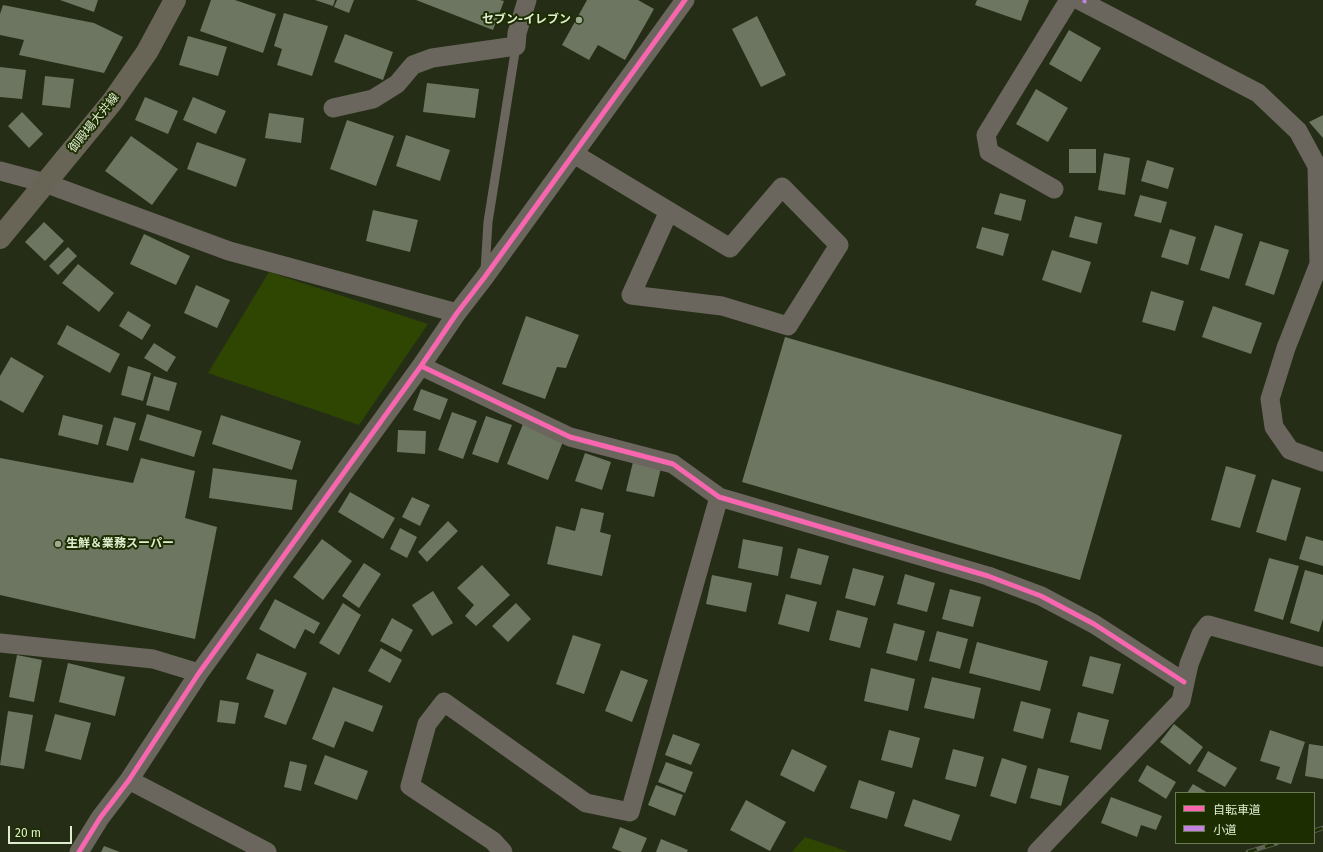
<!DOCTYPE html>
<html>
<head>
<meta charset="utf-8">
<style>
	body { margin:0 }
	#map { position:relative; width:1323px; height:852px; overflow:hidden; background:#252d17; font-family:"Fira Sans","Noto Sans JP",sans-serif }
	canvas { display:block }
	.legend { position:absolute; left:1175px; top:792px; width:140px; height:52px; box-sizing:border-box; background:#1d2d02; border:1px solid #6b7a54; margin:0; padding:5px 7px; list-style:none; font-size:12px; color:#dfedcf }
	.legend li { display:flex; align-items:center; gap:8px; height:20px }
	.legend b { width:20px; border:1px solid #6b7a54 }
	.scale { position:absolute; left:8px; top:826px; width:64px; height:18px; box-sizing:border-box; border:2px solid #dfedcf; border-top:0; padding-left:5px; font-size:12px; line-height:14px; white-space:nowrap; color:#dfedcf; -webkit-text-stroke:3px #1d2d02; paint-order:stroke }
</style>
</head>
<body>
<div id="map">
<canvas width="1323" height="852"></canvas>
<ul class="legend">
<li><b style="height:5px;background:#f766af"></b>自転車道</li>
<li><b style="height:5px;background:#c483df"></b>小道</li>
</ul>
<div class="scale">20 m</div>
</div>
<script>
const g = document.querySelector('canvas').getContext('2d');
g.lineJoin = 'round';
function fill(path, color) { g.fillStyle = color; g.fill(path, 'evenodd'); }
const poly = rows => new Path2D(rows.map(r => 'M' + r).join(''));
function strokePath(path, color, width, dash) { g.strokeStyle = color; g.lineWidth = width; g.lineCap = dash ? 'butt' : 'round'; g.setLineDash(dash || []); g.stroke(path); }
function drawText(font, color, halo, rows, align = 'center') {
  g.font = font + ' "Fira Sans","Noto Sans JP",sans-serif'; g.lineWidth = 4; g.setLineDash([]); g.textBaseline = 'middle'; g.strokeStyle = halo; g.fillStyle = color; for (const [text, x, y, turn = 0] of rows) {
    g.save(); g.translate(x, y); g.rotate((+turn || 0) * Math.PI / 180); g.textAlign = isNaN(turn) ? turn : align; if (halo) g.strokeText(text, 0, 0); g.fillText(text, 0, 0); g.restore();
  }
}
fill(poly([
	[269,272,428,324,359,425,208,373],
	[805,837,840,849,848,852,792,852]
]), '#2f4603');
fill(poly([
	[60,0,98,0,94,12],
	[211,0,235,0,276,14,263,53,200,31],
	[315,0,335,0,333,6],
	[337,0,354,0,349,13,334,7],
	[416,0,500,0,504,1,493,30],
	[587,0,638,0,654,9,625,60,598,45,589,60,562,45],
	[977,0,1029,0,1021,21,975,5],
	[3,5,94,23,123,37,104,73,19,55,24,40,0,35,0,14],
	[284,13,328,26,312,76,277,65,282,49,274,46],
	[757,16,786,75,761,87,732,29],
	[1069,30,1101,48,1081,82,1049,64],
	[345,34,393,52,383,80,334,62],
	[188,36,227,47,218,76,179,65],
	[0,67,26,70,22,99,0,97],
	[45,76,74,79,70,108,42,105],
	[427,83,479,89,475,118,423,112],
	[1036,89,1068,108,1048,142,1016,124],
	[145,97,178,111,168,134,135,120],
	[193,97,226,111,216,134,183,120],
	[22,112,43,134,29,148,8,126],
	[269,113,304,118,301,143,265,138],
	[1323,115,1323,138,1309,122],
	[347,120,394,136,376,186,330,169],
	[406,135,450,150,440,181,396,166],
	[131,136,178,169,152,205,105,171],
	[197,142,246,159,236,187,187,169],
	[1069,149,1096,149,1096,173,1069,173],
	[1104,153,1130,158,1125,195,1098,190],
	[1147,160,1174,168,1168,189,1141,181],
	[1000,193,1026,200,1021,221,994,214],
	[1140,195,1167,202,1161,223,1134,216],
	[373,210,418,220,410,252,366,241],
	[1075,216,1102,223,1097,244,1069,237],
	[44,222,64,241,45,261,25,242],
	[1215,225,1243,234,1229,279,1200,270],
	[982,227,1009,234,1003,256,976,248],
	[1170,229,1196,237,1188,265,1161,257],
	[144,234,190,256,176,285,130,264],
	[1260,241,1289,250,1274,295,1245,285],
	[68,247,77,256,58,275,49,266],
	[1052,250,1091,262,1081,293,1042,280],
	[78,264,114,293,99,312,62,283],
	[196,285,230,300,217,328,184,313],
	[1151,291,1184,301,1175,331,1142,322],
	[1213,306,1262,323,1251,354,1202,337],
	[128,311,151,325,142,340,119,326],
	[526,316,579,335,566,368,557,367,545,399,502,384],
	[67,325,120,354,110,373,57,344],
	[785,337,1122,435,1080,580,742,482],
	[154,343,176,357,167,372,144,358],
	[11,357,44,376,23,413,0,400,0,376],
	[128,366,151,373,143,401,121,395],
	[154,376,177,383,169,411,146,405],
	[421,389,448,399,440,420,413,410],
	[452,412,477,421,463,459,438,450],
	[147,414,202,431,194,457,139,440],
	[63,415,103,425,98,445,58,435],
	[221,415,301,441,292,470,212,444],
	[486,416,512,425,498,463,472,454],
	[114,417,136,423,128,451,106,445],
	[523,424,564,439,548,480,507,464],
	[398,430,426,431,425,454,397,452],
	[585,453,611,462,602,490,575,481],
	[0,458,133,483,141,458,195,471,185,518,217,527,195,639,0,595],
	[633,462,661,468,654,497,626,491],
	[1226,466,1256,475,1240,528,1211,520],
	[213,468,297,480,292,510,209,498],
	[1272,479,1301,488,1286,541,1256,532],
	[350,492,395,518,383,539,338,512],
	[412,497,430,505,420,526,402,517],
	[581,508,604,513,600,532,611,535,602,576,547,564,556,526,575,531],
	[448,521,458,531,427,562,418,552],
	[400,528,417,537,407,558,390,549],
	[1306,536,1323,541,1323,566,1299,559],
	[322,539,352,561,323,600,293,577],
	[743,539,783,547,778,576,738,568],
	[798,548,829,556,821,585,790,578],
	[1269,558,1299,566,1283,620,1254,611],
	[364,563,381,574,359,608,342,596],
	[482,565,510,595,476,626,465,616,474,605,457,588],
	[853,568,884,576,875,606,845,598],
	[1305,570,1323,575,1323,619,1319,632,1290,623],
	[905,574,935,583,927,612,897,604],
	[712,575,752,583,746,612,706,604],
	[950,589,981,597,973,627,942,619],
	[433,591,453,623,432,636,412,605],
	[786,594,817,602,809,632,778,624],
	[275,599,320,623,314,634,305,629,295,649,259,629],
	[343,603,361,615,339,655,319,643],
	[516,603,531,619,508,642,492,626],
	[837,610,868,618,860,648,829,640],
	[392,618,413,630,401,652,380,641],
	[894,623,925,631,917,661,886,653],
	[937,631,968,639,960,669,929,661],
	[573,635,601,644,584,694,556,684],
	[977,642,1048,661,1040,691,969,673],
	[381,648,402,660,390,683,368,671],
	[257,653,307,673,286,725,264,717,274,690,246,679],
	[17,655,42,660,34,702,9,697],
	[1090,656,1121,664,1113,694,1082,686],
	[68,663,125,677,115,716,59,702],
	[871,668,915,679,908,711,864,701],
	[621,670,648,680,632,722,605,711],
	[932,677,981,688,974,719,924,708],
	[333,687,383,706,373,732,345,721,334,748,312,739],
	[220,700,239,703,235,724,217,722],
	[1021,701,1051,709,1043,739,1013,731],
	[8,711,33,715,24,769,0,765],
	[1078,712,1109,720,1101,750,1070,742],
	[55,714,91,723,81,760,45,751],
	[1174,724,1203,747,1190,765,1160,742],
	[889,730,920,738,912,768,881,760],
	[1270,730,1305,742,1291,784,1276,779,1280,767,1260,761],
	[673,734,700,744,691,765,665,755],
	[1309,744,1323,746,1323,779,1305,776],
	[792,749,827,766,814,792,780,775],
	[953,749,984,757,976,787,945,779],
	[1208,751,1237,768,1225,787,1197,771],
	[325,755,368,771,357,800,314,784],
	[1002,758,1027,766,1016,804,990,796],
	[290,761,307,765,301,791,284,787],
	[666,762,693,772,685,793,658,782],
	[1147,765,1176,782,1166,799,1138,781],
	[1038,768,1069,776,1061,806,1030,798],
	[859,780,895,792,887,819,850,808],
	[1193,784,1208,793,1187,793],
	[656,785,683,795,675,816,648,805],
	[1111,797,1162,816,1156,830,1141,825,1137,837,1101,823],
	[913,799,960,815,951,841,904,826],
	[746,800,786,822,770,851,730,830],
	[620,827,647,838,641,852,622,852,612,848],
	[661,839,688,850,687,852,656,852],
	[104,846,120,852,101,852]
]), '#6c7660');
strokePath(poly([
	[485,271,488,222,516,46]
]), '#6b665d', 9);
strokePath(poly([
	[1079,0,1258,93,1298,131,1317,166,1323,170],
	[333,108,373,99,397,84,413,65,432,58,516,46,517,33,527,0],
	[574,154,730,248,782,187,839,245,788,326,722,306,631,295,669,211],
	[1317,166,1319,264,1286,348,1270,399,1274,427,1290,450,1323,462],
	[0,171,45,183,229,251,457,313],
	[1054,189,989,152,986,135,1069,0],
	[421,366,570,437,673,464,719,497,988,576,1041,596,1094,624,1184,682],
	[0,643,153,659,199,673],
	[129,780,267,852],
	[79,852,100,818,129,780,199,673,421,366,457,313,484,278,685,0],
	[503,852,493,841,410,786,427,724,444,702,586,803,630,812,719,497],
	[1037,852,1181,701,1189,664,1201,634,1208,625,1323,657]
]), '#6b665d', 19);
strokePath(poly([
	[0,238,112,102,147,52,175,0]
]), '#686557', 22);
const rail = poly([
	[1314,831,1323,828],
	[1248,852,1277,843]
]);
strokePath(rail, '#606354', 4.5);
strokePath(rail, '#1d2d02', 3, [9]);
strokePath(poly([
	[1084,3,1085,0]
]), '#c483df', 4, [8, 4]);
strokePath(poly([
	[421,366,570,437,673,464,719,497,988,576,1041,596,1094,624,1184,682],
	[79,852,100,818,129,780,199,673,421,366,457,313,484,278,685,0]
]), '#f766af', 5);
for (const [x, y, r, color] of [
	[579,20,4,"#9eaa8f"],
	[58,544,4,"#9eaa8f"]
]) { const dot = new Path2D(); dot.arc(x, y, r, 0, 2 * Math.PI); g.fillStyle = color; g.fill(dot); strokePath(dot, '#1d2d02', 1.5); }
drawText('bold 12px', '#dfedcf', '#1d2d02', [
	["セブン-イレブン",571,20],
	["生鮮＆業務スーパー",66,544,"left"]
], 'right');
drawText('12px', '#dfedcf', '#1d2d02', [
	["御殿場大井線",94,123,-51]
]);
</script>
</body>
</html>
